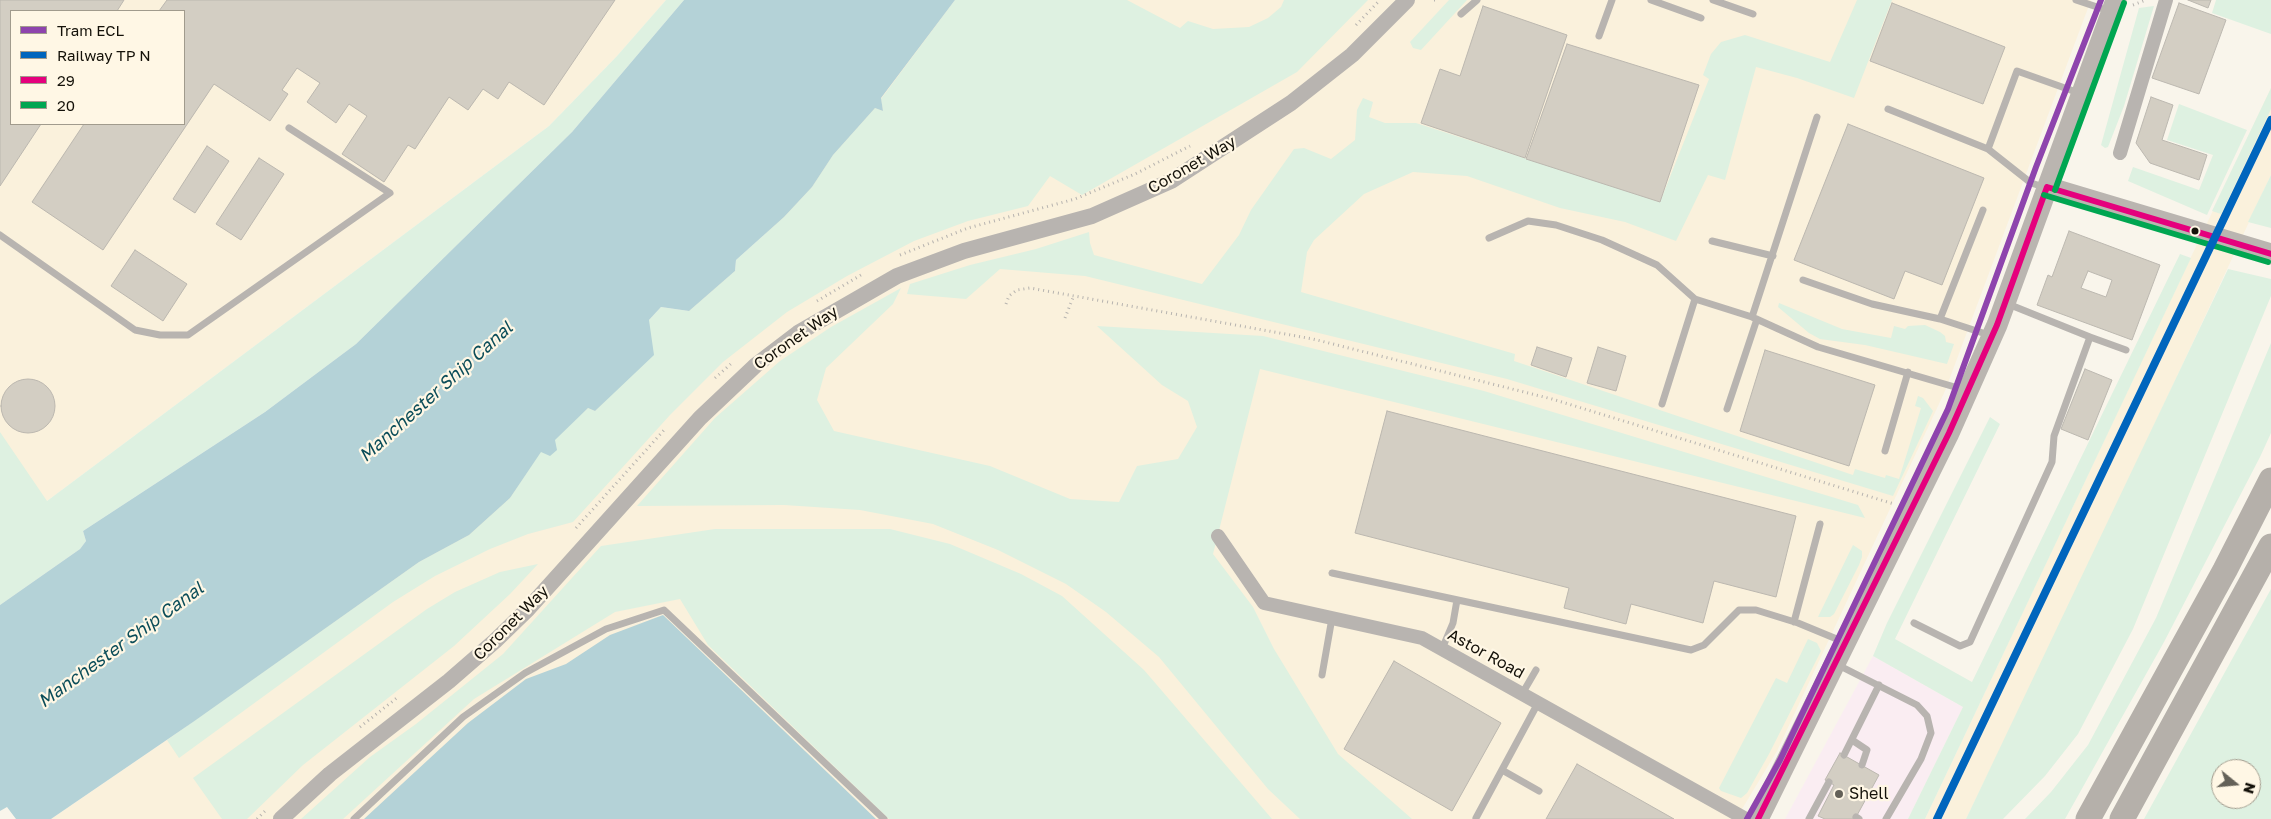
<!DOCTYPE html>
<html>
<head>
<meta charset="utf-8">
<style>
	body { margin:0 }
	#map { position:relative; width:2271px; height:819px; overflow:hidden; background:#f9f5eb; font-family:"Golos Text",sans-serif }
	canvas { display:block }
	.legend { position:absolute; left:10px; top:10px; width:175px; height:115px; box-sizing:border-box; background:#fff7e5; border:1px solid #a19b8d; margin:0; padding:6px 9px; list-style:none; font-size:15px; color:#141109 }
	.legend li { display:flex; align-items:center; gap:10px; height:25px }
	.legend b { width:25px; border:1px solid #a19b8d }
	.north { position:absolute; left:2211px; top:759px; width:50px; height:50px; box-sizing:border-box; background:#fff7e5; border:1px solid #a19b8d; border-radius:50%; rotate:107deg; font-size:14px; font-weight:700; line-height:20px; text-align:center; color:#141109 }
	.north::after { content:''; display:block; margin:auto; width:18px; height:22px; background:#646158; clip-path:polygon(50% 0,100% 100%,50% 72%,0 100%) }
</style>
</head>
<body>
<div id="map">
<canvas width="2271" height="819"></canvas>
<ul class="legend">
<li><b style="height:6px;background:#8e44ad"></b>Tram ECL</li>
<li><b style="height:6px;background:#0065bd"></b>Railway TP N</li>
<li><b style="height:6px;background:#e5007d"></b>29</li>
<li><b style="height:6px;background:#00a651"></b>20</li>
</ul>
<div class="north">N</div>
</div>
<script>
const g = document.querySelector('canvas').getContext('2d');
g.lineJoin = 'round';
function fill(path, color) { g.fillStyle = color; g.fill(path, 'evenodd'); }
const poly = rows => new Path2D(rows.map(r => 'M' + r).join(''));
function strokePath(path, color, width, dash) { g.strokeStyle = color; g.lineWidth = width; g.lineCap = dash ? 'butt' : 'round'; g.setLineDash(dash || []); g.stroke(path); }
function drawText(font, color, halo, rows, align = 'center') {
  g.font = font + ' "Golos Text",sans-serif'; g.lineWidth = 4.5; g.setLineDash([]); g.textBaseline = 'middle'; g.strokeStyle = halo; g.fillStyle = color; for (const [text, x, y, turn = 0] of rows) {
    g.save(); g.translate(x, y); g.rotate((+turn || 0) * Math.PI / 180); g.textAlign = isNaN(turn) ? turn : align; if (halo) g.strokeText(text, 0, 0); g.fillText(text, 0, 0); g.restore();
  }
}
fill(poly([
	[1873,656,1963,707,1908,819,1785,819]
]), '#faedf2');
fill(poly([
	[0,0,666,0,617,56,549,126,47,501,0,539],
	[11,11,184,11,184,124,11,124],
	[955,0,2091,0,1945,391,1777,751,1736,819,51,819,193,722,735,271],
	[2271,88,2271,175,2068,610,1966,819,1925,819]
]), '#faf1dc');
fill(poly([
	[666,0,684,0,572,132,356,344,265,412,83,531,86,541,80,549,0,605,0,432,47,501,549,126,617,56],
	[955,0,1127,0,1180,28,1188,21,1213,29,1249,27,1268,18,1281,7,1284,0,1368,0,1297,72,1082,195,1050,176,1028,206,968,221,914,241,847,276,787,312,723,362,670,415,573,522,528,534,490,549,435,576,393,602,179,758,167,740,419,562,469,535,510,498,541,451,588,408,595,411,608,398,649,320,661,307,689,311,735,271,736,260,784,217,812,187,833,155,875,108,883,111,881,99],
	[1449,0,1467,0,1421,50,1413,48,1410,42],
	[1857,0,1892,0,1854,98,1797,78,1756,67,1725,180,1708,175,1676,241,1625,222,1560,208,1467,176,1413,172,1364,194,1314,240,1307,252,1301,292,1515,354,1514,361,1853,475,1855,469,1885,478,1886,475,1899,479,1921,408,1915,406,1918,396,1923,398,1933,411,1893,496,1507,379,1085,276,1000,269,966,299,907,294,910,284,970,265,1036,249,1089,232,1090,243,1094,255,1202,284,1239,235,1251,210,1294,149,1304,148,1331,159,1355,140,1357,110,1363,98,1373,102,1369,117,1385,123,1416,123,1660,202,1709,79,1703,75,1711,54,1721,42,1745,35,1830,62],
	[2216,0,2271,0,2271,34,2212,13],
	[2154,6,2124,106,2108,147,2105,148,2101,145,2139,8],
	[2271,88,2271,109,2221,214,2212,211],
	[2179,104,2247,130,2207,215,2128,181,2133,167,2199,190,2213,155,2167,140],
	[2271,175,2271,228,2248,222],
	[2180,254,2191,258,1925,819,1908,819,1963,707,1873,656,1887,623,1990,417,2000,424,1895,639,1972,682],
	[2228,269,2271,279,2271,296,2133,629,2078,734,2045,776,2003,819,1966,819],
	[901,288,893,304,826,368,817,400,834,431,990,466,1070,499,1119,502,1137,466,1178,459,1197,427,1188,401,1162,385,1097,326,1263,336,1484,391,1858,505,1865,518,1260,369,1213,554,1253,607,1274,649,1338,754,1412,819,1300,819,1268,789,1159,657,1106,612,1066,584,998,550,933,524,860,510,784,505,637,506,715,418,780,361,831,327],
	[1779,303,1842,329,1891,338,1894,326,1905,329,1908,326,1925,325,1940,332,1945,336,1946,342,1954,344,1947,364,1865,345,1820,339,1809,333,1778,307],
	[2271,343,2271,433,2260,457,2164,642,2065,819,2025,819,2051,792,2088,745,2156,618],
	[715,529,890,529,950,544,1021,574,1062,596,1144,670,1272,819,889,819,708,645,680,599,615,612,474,699,343,819,301,819,370,757,416,724,503,654,601,546],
	[1853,545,1862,551,1862,557,1859,565,1834,614,1830,617,1818,617],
	[538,564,510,594,454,646,303,765,247,819,222,819,193,778,427,609,455,592,500,572],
	[2271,589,2271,819,2144,819,2236,652],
	[2221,769,2251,769,2251,799,2221,799],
	[1808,639,1817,643,1821,651,1769,754,1747,793,1741,798,1721,791,1719,788,1776,678,1787,683]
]), '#def1e1');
fill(poly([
	[684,0,955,0,881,98,883,111,875,108,833,155,812,187,784,217,736,260,735,271,689,311,661,307,649,320,654,355,595,411,588,408,555,440,557,450,550,456,541,452,510,498,469,535,419,562,193,722,51,819,16,819,7,807,0,811,0,605,80,549,86,541,83,531,265,412,356,344,572,132],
	[663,615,876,819,364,819,468,723,526,679,566,664,610,635]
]), '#b4d2d7');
const building = poly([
	[0,0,124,0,117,11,11,11,11,124,41,124,0,186,0,0],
	[167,0,615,0,544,105,509,82,498,99,483,89,468,110,449,97,415,149,408,145,384,182,342,154,367,116,349,104,336,123,307,102,320,83,297,68,282,90,288,94,270,121,214,84,103,250,32,202,84,124,184,124,184,11,159,11,167,0],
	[2188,0,2211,0,2208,8,2188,0],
	[1892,3,2005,47,1983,104,1870,61,1892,3],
	[2179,3,2226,20,2199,94,2152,78,2179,3],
	[1483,6,1567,35,1525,158,1421,123,1440,69,1460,76,1483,6],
	[1567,44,1699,85,1660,202,1526,159,1567,44],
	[2151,97,2173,105,2162,140,2207,155,2199,180,2150,163,2136,143,2151,97],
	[1848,124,1984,178,1942,285,1905,271,1894,299,1794,260,1848,124],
	[207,146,229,161,195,213,173,199,207,146],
	[259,158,284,174,241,240,216,224,259,158],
	[2069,231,2160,265,2132,340,2037,305,2048,275,2052,277,2069,231],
	[2088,271,2112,280,2106,297,2081,288,2088,271],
	[135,250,187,284,163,321,111,286,135,250],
	[1537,347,1572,358,1566,377,1531,365,1537,347],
	[1598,347,1626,356,1616,391,1587,383,1598,347],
	[1765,350,1875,385,1849,466,1740,431,1765,350],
	[2085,369,2112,380,2088,440,2061,429,2085,369],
	'1 406a27 27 0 1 1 54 0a27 27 0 1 1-54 0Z',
	[1387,411,1796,516,1776,597,1714,581,1703,623,1631,604,1626,624,1564,608,1569,588,1355,533,1387,411],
	[1394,661,1501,723,1452,811,1344,749,1394,661],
	[1840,753,1879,775,1855,819,1825,819,1818,816,1834,785,1825,780,1840,753],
	[1577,764,1612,784,1674,819,1546,819,1577,764]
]);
fill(building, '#d3cec3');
strokePath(building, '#bcb8b0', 1);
strokePath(poly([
	[1434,0,1436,0],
	[2133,5,2146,0],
	[1356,25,1380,0],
	[900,255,968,228,1075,199,1135,174,1190,146],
	[817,301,861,275],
	[1006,304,1009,296,1017,290,1030,288,1313,339,1552,399,1894,504],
	[1065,318,1074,295],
	[715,378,733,362],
	[576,528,665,429],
	[360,727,398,697],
	[257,819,267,809]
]), '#b6b3af', 3, [1, 4]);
strokePath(poly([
	[1651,0,1701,18],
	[1713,0,1753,14],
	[2076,0,2109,11],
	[1461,14,1477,0],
	[1599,36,1612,0],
	[1888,109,1988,149,2031,183,2044,187],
	[1817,117,1752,317,1818,347,1965,390],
	[1988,149,2017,71,2079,93],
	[0,235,135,330,160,335,188,335,390,193,289,128],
	[1489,238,1528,221,1556,225,1602,240,1657,265,1695,299,1752,317],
	[1712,241,1773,256],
	[1803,280,1872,304,1940,319,1989,335],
	[1940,319,1983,210],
	[2090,337,2126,350],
	[1662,404,1695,299],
	[1727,409,1757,319],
	[1885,451,1908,372],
	[1332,573,1691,650,1704,645,1739,610,1756,610,1798,623,1844,642],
	[1794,622,1820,524],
	[1914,623,1960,646,1970,642,2052,462,2054,436,2090,337,2008,304],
	[1442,649,1453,623,1457,600],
	[1836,664,1917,705,1927,716,1931,733,1921,759,1886,819],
	[1322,675,1332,618],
	[1522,694,1536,670],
	[1852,740,1867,750,1862,765],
	[1844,755,1879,685],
	[1502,770,1539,791],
	[1856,817,1859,819],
	[1476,818,1538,703],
	[354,819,463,717,525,673,606,629,664,610,884,819],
	[1809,819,1829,782]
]), '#b8b4b0', 7);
strokePath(poly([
	[2120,153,2166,0],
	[1218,536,1264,603,1422,638,1746,819]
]), '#b8b4b0', 14);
strokePath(poly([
	[281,819,330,774,449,681,495,641,528,609,700,418,756,365,798,333,897,276,964,251,1092,216,1171,181,1291,103,1352,55,1407,0]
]), '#b8b4b0', 16);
strokePath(poly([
	[2047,187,2271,254],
	[1758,819,1949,433,1997,325,2116,0]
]), '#bab5b0', 21);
strokePath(poly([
	[2088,819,2225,570,2271,480],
	[2122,819,2271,546]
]), '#b5b0aa', 25);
strokePath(poly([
	[2047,187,2271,254],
	[1758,819,1949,433,1997,325,2047,187]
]), '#e5007d', 6);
strokePath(poly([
	[2055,190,2124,3],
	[2044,195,2268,262]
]), '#00a651', 6);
strokePath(poly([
	[1937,819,2271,120]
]), '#0065bd', 8);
strokePath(poly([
	[1747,819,1780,760,1948,409,2036,167,2101,0]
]), '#8e44ad', 6);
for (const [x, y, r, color] of [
	[2195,231,4.5,"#141109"],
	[1839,794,5,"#646158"]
]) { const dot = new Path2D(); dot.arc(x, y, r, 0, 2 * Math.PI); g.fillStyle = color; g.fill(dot); strokePath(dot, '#fff7e5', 2); }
drawText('16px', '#141109', '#fff7e5', [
	["Coronet Way",1192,165,-30],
	["Coronet Way",796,338,-35],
	["Coronet Way",511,623,-45],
	["Astor Road",1486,654,29]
]);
drawText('16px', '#141109', '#fff7e5', [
	["Shell",1849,794]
], 'left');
drawText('italic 18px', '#0b4d59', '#fff7e5', [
	["Manchester Ship Canal",436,392,-42],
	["Manchester Ship Canal",121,645,-36]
]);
</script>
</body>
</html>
